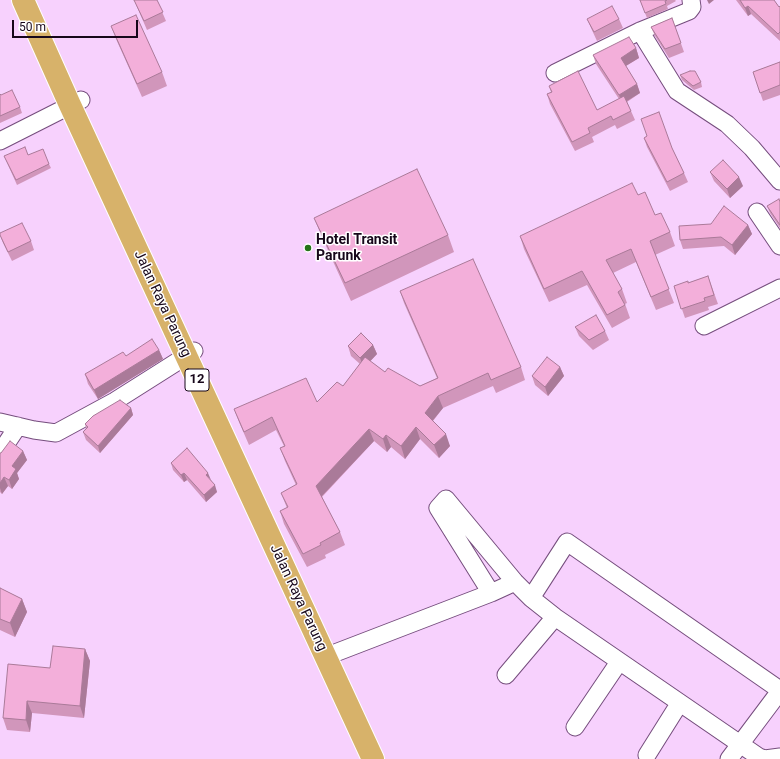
<!DOCTYPE html>
<html>
<head>
<meta charset="utf-8">
<style>
	body { margin:0 }
	#map { position:relative; width:780px; height:759px; overflow:hidden; background:#f7d1fd; font-family:Roboto,sans-serif }
	canvas { display:block }
	.scale { position:absolute; left:12px; top:20px; width:126px; height:18px; box-sizing:border-box; border:2px solid #17071a; border-top:0; padding-left:5px; font-size:12px; line-height:14px; white-space:nowrap; color:#17071a; -webkit-text-stroke:3px #fff; paint-order:stroke }
</style>
</head>
<body>
<div id="map">
<canvas width="780" height="759"></canvas>
<div class="scale">50 m</div>
</div>
<script>
const g = document.querySelector('canvas').getContext('2d');
g.lineJoin = 'round';
const poly = rows => new Path2D(rows.map(r => 'M' + r).join(''));
function strokePath(path, color, width, dash) { g.strokeStyle = color; g.lineWidth = width; g.lineCap = dash ? 'butt' : 'round'; g.setLineDash(dash || []); g.stroke(path); }
function fill(path, color) { g.fillStyle = color; g.fill(path, 'evenodd'); }
function drawText(font, color, halo, rows, align = 'center') {
  g.font = font + ' Roboto,sans-serif'; g.lineWidth = 3; g.setLineDash([]); g.textBaseline = 'middle'; g.strokeStyle = halo; g.fillStyle = color; for (const [text, x, y, turn = 0] of rows) {
    g.save(); g.translate(x, y); g.rotate((+turn || 0) * Math.PI / 180); g.textAlign = isNaN(turn) ? turn : align; if (halo) g.strokeText(text, 0, 0); g.fillText(text, 0, 0); g.restore();
  }
}
const minor = poly([
	[640,31,677,91,727,124,752,148,780,181],
	[555,73,640,31,689,11,692,7,691,0],
	[0,141,81,100],
	[757,212,780,246],
	[704,326,780,288],
	[0,422,34,430,56,433,115,401,194,351],
	[0,453,18,426],
	[491,593,438,508,446,499,515,582,531,598,555,617,759,757,765,759,780,757],
	[531,598,567,542,780,690],
	[335,653,491,593,515,582],
	[506,675,555,617],
	[575,727,619,662],
	[647,755,679,704],
	[729,759,780,691]
]);
const trunk = poly([
	[23,0,70,105,373,759]
]);
strokePath(minor, '#754d7d', 19);
strokePath(trunk, '#fff', 24);
strokePath(minor, '#fff', 17);
strokePath(trunk, '#d7b26a', 22);
fill(poly([
	[134,0,157,0,166,21,147,30],
	[640,0,675,0,676,1,667,6,668,9,647,18],
	[736,0,774,0,779,7,780,6,780,41,751,14,748,16],
	[672,18,684,52,669,58,655,36,651,27],
	[587,19,619,19,623,28,597,41,591,28],
	[111,26,162,72,167,86,142,97,116,39],
	[636,48,639,58,626,66,637,84,640,93,627,102,635,120,617,129,615,125,592,137,594,142,575,151,550,104,547,94,551,92,549,86,597,110,619,99,596,64,593,55],
	[780,62,780,95,763,101,753,72],
	[680,75,701,82,702,87,694,90,682,80],
	[0,94,1,95,20,107,22,113,0,123],
	[647,136,672,148,684,173,688,182,670,191,647,147,644,138],
	[28,155,49,164,51,168,17,185,4,156],
	[710,172,743,186,730,198,714,181],
	[638,195,670,232,675,246,655,255,674,303,656,310,636,262,613,273,622,289,627,303,625,304,630,318,612,328,587,285,549,302,524,249,520,236],
	[780,202,780,228,770,213,767,206],
	[314,218,448,235,454,252,351,301,321,235],
	[711,224,748,225,752,234,735,255,724,246,683,249,680,240],
	[0,235,31,241,34,250,12,261,3,243],
	[708,276,718,304,708,307,709,310,685,318,674,286,688,283],
	[400,291,521,367,525,380,496,393,493,386,443,408,433,421,450,446,439,458,420,439,405,459,391,447,387,452,374,441,322,497,340,532,345,545,325,555,326,558,307,567,284,524,280,511,287,508,281,493,296,485,285,461,280,448,284,446,276,430,249,445,239,422,234,409,317,402,343,386,360,364,351,356,348,346,373,345,377,354,370,361,385,372,420,386,437,378,404,303],
	[575,327,605,331,609,340,593,350,579,336],
	[159,350,163,359,98,399,88,384,85,374,126,356],
	[560,367,564,376,548,396,535,385,532,376],
	[131,408,133,415,100,453,86,440,83,432,86,428,85,424],
	[23,451,27,460,17,473,19,479,12,489,8,486,2,494,0,492,0,453],
	[171,463,211,480,217,492,206,502,187,480,184,482,173,470],
	[0,588,22,599,27,612,15,637,0,630],
	[85,649,90,661,84,718,32,713,30,732,7,730,3,718,50,668]
]), '#d196bb');
fill(poly([
	[707,0,714,0,709,4],
	[748,6,751,14,748,16,745,8],
	[636,48,639,58,624,67,621,58],
	[637,84,640,93,622,104,619,95],
	[739,177,743,186,730,198,727,189],
	[748,225,752,234,735,255,732,245],
	[373,345,377,354,364,368,360,358],
	[159,350,163,359,98,399,94,390],
	[560,367,564,376,548,396,545,387],
	[438,396,443,408,429,425,425,413],
	[131,408,133,415,100,453,98,446],
	[416,427,420,439,405,459,401,446],
	[369,429,374,441,320,498,316,486],
	[446,434,450,446,439,458,434,445],
	[386,435,391,447,387,452,383,439],
	[23,451,27,460,17,473,19,479,12,489,9,480,12,466],
	[184,473,187,480,184,482,181,475],
	[208,473,211,480,206,475],
	[4,477,8,486,2,494,0,488,0,483],
	[215,485,217,492,206,502,204,495],
	[22,599,27,612,15,637,10,623],
	[85,649,90,661,84,718,80,706],
	[27,701,32,713,30,732,26,720]
]), '#aa7a99');
const building = poly([
	[134,0,157,0,163,12,144,21,134,0],
	[640,0,667,0,665,1,666,4,645,13,640,0],
	[740,0,774,0,779,7,780,6,780,32,778,34,748,6,745,8,740,0],
	[612,6,619,19,594,32,587,19,612,6],
	[136,15,162,72,137,84,111,26,136,15],
	[672,18,681,43,665,49,651,27,672,18],
	[629,37,636,48,621,58,637,84,619,95,593,55,629,37],
	[780,62,780,85,760,93,753,72,780,62],
	[578,71,597,110,624,96,631,111,613,120,611,116,588,128,590,133,572,142,547,94,552,92,549,86,578,71],
	[690,71,695,71,701,82,693,86,680,75,690,71],
	[12,90,20,107,0,116,0,94,1,95,12,90],
	[659,112,672,148,684,173,667,182,644,138,647,136,641,119,659,112],
	[25,147,28,155,43,149,49,164,16,180,4,156,25,147],
	[723,160,739,177,727,189,710,172,723,160],
	[417,169,448,235,345,283,314,218,417,169],
	[632,183,638,195,645,192,655,215,661,213,670,232,650,241,669,289,651,297,631,249,606,260,622,289,618,292,625,305,607,315,582,271,544,289,520,236,632,183],
	[779,199,780,202,780,225,767,206,779,199],
	[724,206,748,225,732,245,721,237,680,240,679,226,711,224,724,206],
	[22,223,31,241,8,252,0,235,0,233,22,223],
	[473,259,521,367,491,380,488,373,438,396,425,413,446,434,434,445,416,427,401,446,386,435,383,439,369,429,316,486,340,532,320,543,321,545,303,554,280,511,288,507,281,493,297,484,280,448,285,446,272,417,244,432,234,409,306,378,317,402,337,382,343,386,365,357,385,372,388,368,420,386,438,378,400,291,473,259],
	[708,276,714,295,704,298,705,301,681,309,674,286,688,281,688,283,708,276],
	[596,315,605,331,589,340,575,327,596,315],
	[361,333,373,345,360,358,348,346,361,333],
	[152,339,159,350,94,390,85,374,123,352,126,356,152,339],
	[547,357,560,367,545,387,532,376,547,357],
	[120,400,131,408,98,446,83,432,88,427,85,424,93,416,120,400],
	[10,441,23,451,12,466,16,469,9,480,4,477,0,483,0,453,1,453,10,441],
	[187,448,208,473,206,475,215,485,204,495,184,473,181,475,171,463,187,448],
	[0,588,22,599,10,623,0,619,0,588],
	[53,646,85,649,80,706,27,701,26,720,3,718,8,664,50,668,53,646]
]);
fill(building, '#f3afda');
strokePath(building, '#aa7a99', 1);
for (const [x, y, r, color] of [
	[308,248,4,"#247218"]
]) { const dot = new Path2D(); dot.arc(x, y, r, 0, 2 * Math.PI); g.fillStyle = color; g.fill(dot); strokePath(dot, '#fff', 1.5); }
for (const [x, y, w] of [
	[197,380,24]
]) { const box = new Path2D(); box.roundRect(x - w / 2, y - 11, w, 22, 3); g.fillStyle = '#fff'; g.fill(box); strokePath(box, '#17071a', 1); }
drawText('bold 13px', '#17071a', null, [
	["12",197,380]
]);
drawText('bold 14px', '#17071a', '#fff', [
	["Hotel Transit",316,240],
	["Parunk",316,256]
], 'left');
drawText('14px', '#17071a', '#fff', [
	["Jalan Raya Parung",162,304,65],
	["Jalan Raya Parung",298,598,65]
]);
</script>
</body>
</html>
